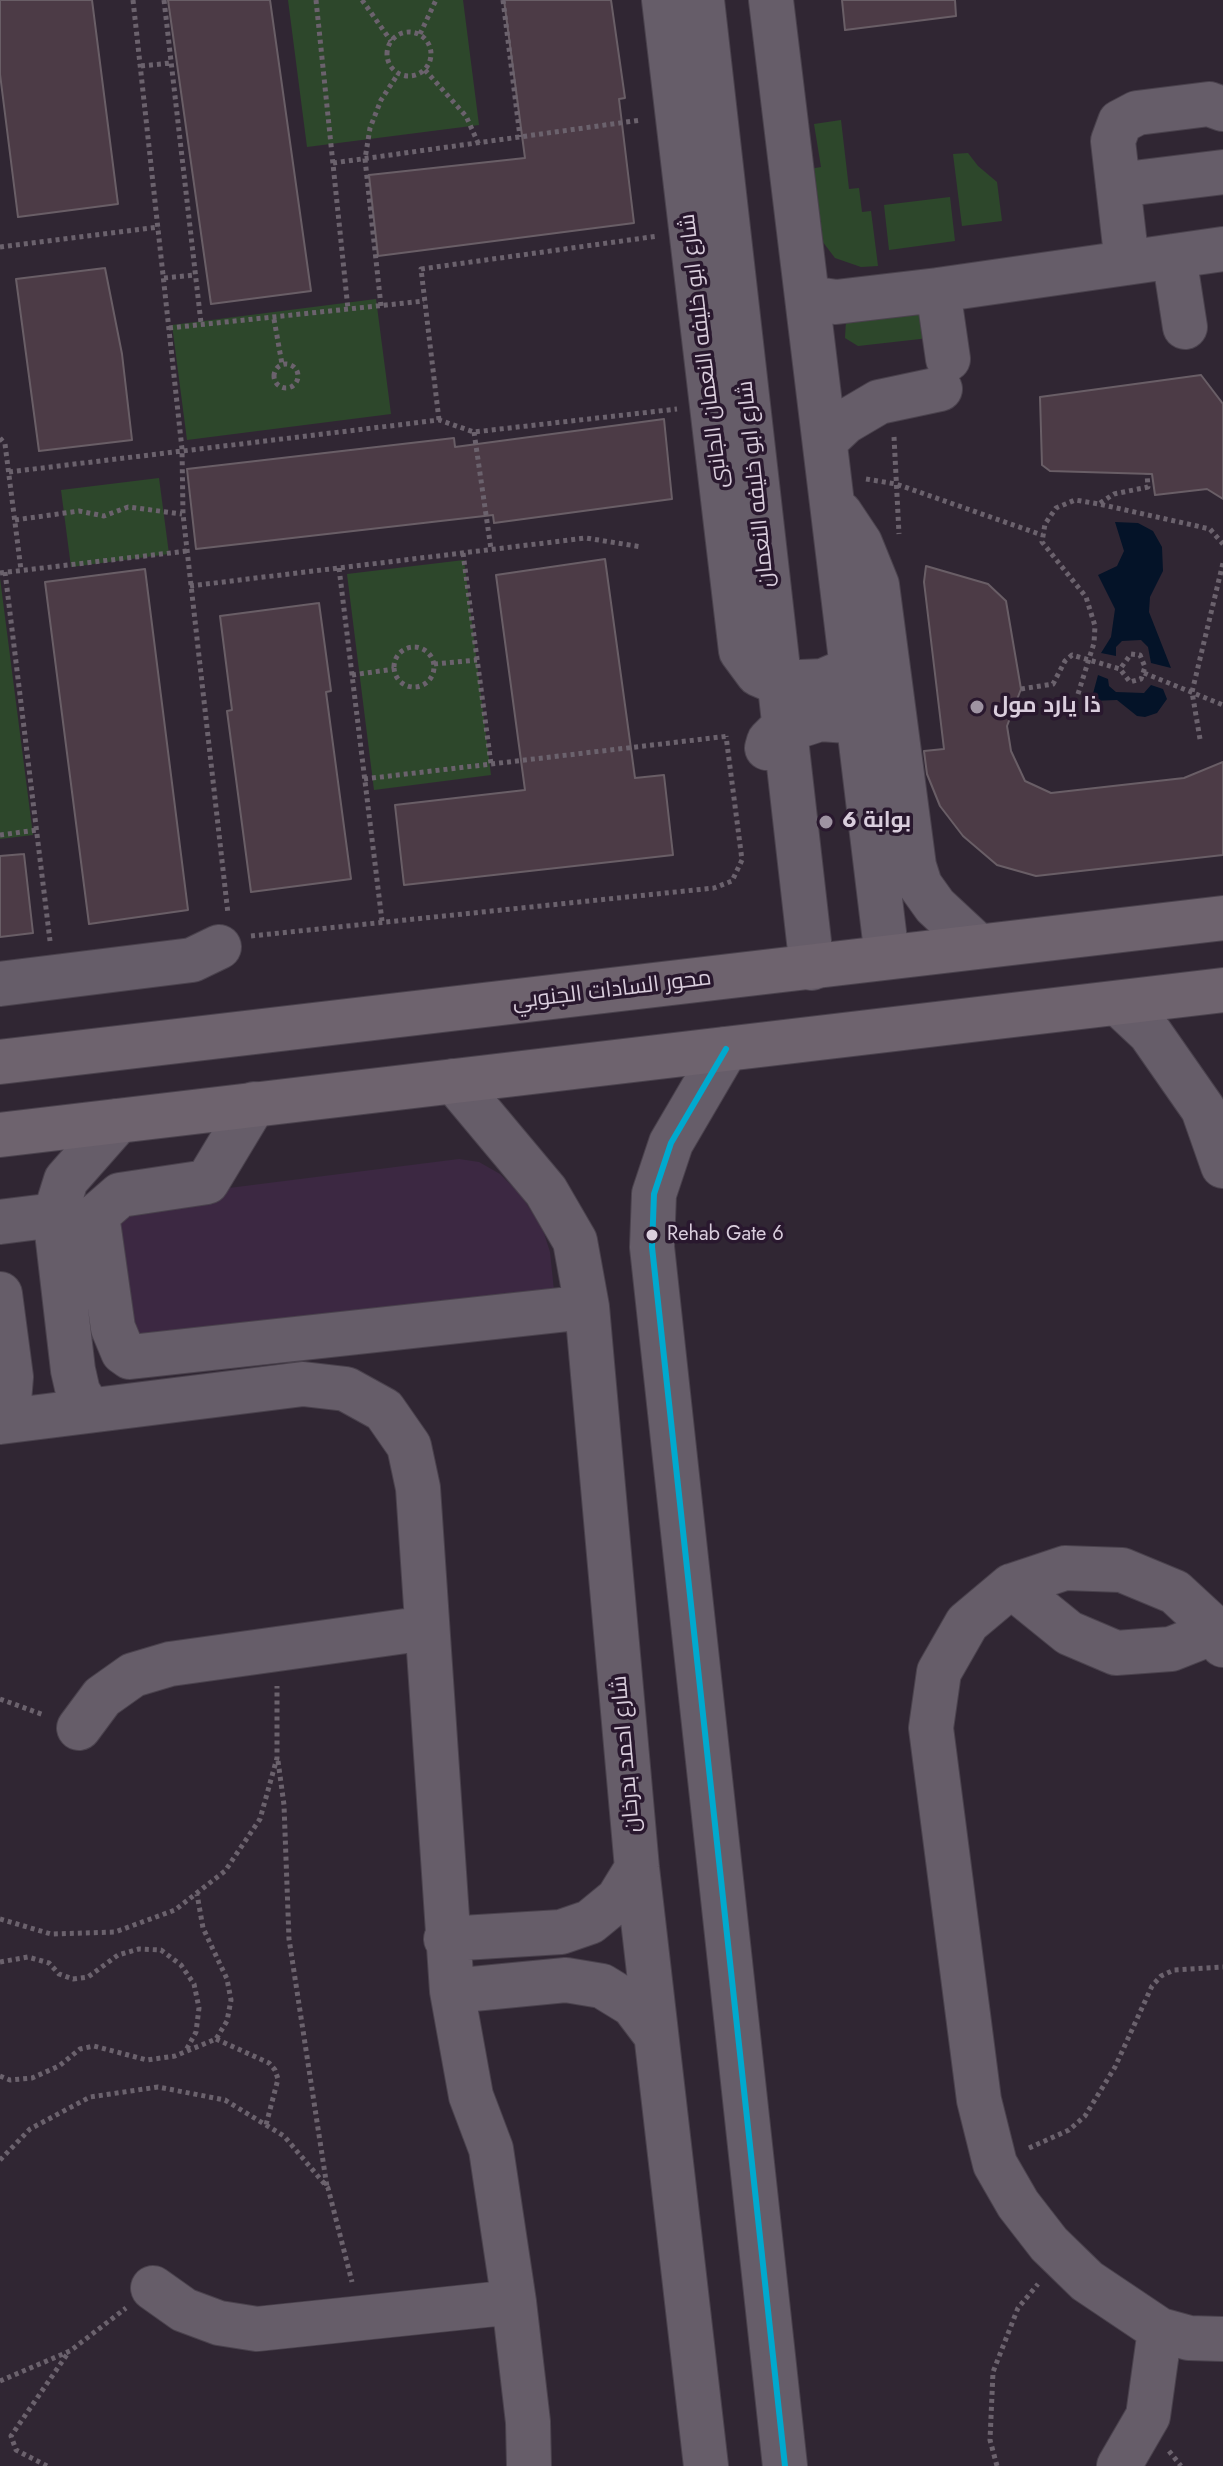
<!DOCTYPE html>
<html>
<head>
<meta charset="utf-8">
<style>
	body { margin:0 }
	canvas { display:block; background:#302633 }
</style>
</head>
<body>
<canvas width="1223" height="2466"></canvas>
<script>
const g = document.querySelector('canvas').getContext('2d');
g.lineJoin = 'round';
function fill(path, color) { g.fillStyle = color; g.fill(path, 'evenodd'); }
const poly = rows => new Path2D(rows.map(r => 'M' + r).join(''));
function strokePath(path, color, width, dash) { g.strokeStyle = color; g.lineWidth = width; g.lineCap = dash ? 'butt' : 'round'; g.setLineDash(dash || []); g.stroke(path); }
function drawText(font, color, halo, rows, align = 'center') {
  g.font = font + ' Jost,Cairo,sans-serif'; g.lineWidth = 7; g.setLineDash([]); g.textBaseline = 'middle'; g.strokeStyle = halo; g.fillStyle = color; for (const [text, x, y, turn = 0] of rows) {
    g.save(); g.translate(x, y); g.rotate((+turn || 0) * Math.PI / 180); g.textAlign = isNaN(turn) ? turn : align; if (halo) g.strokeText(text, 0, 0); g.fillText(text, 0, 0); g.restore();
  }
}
fill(poly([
	[459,1159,479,1162,500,1174,521,1195,543,1230,550,1252,557,1320,127,1369,86,1206]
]), '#3c2842');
fill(poly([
	[288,0,463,0,479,125,307,147],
	[841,120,849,189,859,188,862,212,871,211,878,266,861,267,835,258,819,237,810,169,821,167,814,124],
	[968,153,978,166,997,182,1002,221,962,226,953,154],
	[950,197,955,241,889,250,884,205],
	[376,299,391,414,187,440,172,325],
	[925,307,929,338,858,346,845,338,846,321],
	[159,478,169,554,71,567,61,490],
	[464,560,491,775,374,790,347,574],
	[0,578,33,835,0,839]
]), '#2d472b');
fill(poly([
	[1115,522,1138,523,1153,531,1162,547,1163,571,1150,597,1149,612,1171,668,1151,663,1148,647,1141,640,1122,641,1116,647,1116,656,1101,653,1111,637,1115,609,1098,575,1117,566,1124,551],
	[1098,675,1108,679,1109,686,1116,692,1144,693,1151,685,1163,689,1167,699,1157,713,1145,717,1137,716,1117,700,1091,701]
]), '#041328');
const building = poly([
	[0,0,92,0,118,204,18,217,0,74,0,0],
	[168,0,270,0,311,291,211,304,168,0],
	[504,0,611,0,625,98,619,99,634,223,378,256,369,175,525,158,504,0],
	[842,0,955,0,956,16,845,30,842,0],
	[105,268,122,354,132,440,39,451,16,279,105,268],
	[1201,375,1223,404,1223,499,1207,489,1155,495,1152,474,1050,471,1042,465,1040,397,1201,375],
	[664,419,672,499,494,523,493,515,196,549,187,469,454,438,455,447,664,419],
	[605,559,635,778,664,775,673,855,404,885,395,805,525,790,496,575,605,559],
	[926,566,988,584,1006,601,1021,689,1007,726,1011,751,1025,781,1051,793,1184,778,1223,762,1223,855,1036,876,997,865,963,836,940,806,927,774,924,751,944,749,924,582,926,566],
	[145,569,188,910,89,924,45,582,145,569],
	[319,603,331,691,326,692,351,879,251,892,227,711,232,710,220,616,319,603],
	[24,854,33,933,0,937,0,856,24,854]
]);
fill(building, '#4c3b46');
strokePath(building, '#695e66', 2);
const minor = poly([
	[664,0,741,651,758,674,779,683,823,681,851,669],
	[702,0,812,968],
	[771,0,887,957],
	[1118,185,1223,172],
	[1174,256,1185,327],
	[1127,263,1113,141,1120,122,1137,113,1209,104,1223,109],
	[938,290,948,359],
	[809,298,836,302,938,290,1223,249],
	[826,440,845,422,879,402,940,389],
	[840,513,860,543,877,585,914,866,920,885,935,906,978,946],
	[767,748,769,741,777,733,820,719,863,722,872,726,876,738],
	[0,984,192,960,219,947],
	[1118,1003,1150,1033,1203,1109,1223,1166],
	[726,1049,671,1143,654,1194,652,1247,785,2466],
	[454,1081,546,1191,575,1241,587,1307,637,1868,706,2466],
	[254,1104,207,1182,120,1195,97,1215,113,1328,123,1352,130,1357,587,1307],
	[0,1222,55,1215],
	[0,1294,11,1377,9,1401,0,1417],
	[89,1409,78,1392,73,1370,55,1215,66,1180,118,1121],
	[0,1422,303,1384,346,1389,384,1410,409,1446,418,1488,452,1991,471,2096,491,2149,514,2302,528,2422,529,2466],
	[1011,1586,1069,1633,1116,1653,1171,1649,1217,1631],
	[1223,1645,1217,1631,1175,1592,1122,1570,1065,1568,1011,1586,967,1623,939,1672,931,1728,979,2100,995,2164,1018,2204,1049,2244,1087,2281,1160,2330,1189,2338,1223,2339],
	[79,1728,102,1697,133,1675,170,1664,427,1628],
	[446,1939,561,1932,590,1922,618,1899,637,1868],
	[452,1991,566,1980,602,1986,633,2005,655,2034],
	[153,2288,184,2310,219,2323,257,2329,514,2302],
	[1119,2466,1148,2416,1160,2330]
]);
const major = poly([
	[0,1062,1223,918],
	[0,1135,1223,990]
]);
strokePath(minor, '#4a424d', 46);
strokePath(major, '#4a424d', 46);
strokePath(poly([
	[133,0,182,449,183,514,228,914],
	[164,0,201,323],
	[316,0,348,309],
	[362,0,391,41],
	[503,0,520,137],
	'387 54a22 22 0 1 1 44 0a22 22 0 1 1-44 0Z',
	[420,34,436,0],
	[141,66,171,63],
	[425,70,466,116,479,145],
	[333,163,641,120],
	[0,247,159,227],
	[164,278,195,275],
	[381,306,365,159,370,128,381,100,398,74],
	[274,319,282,364],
	[169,328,424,301],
	'274 376a12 12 0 1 1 24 0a12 12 0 1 1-24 0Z',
	[439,420,421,269,658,236],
	[474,432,491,549],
	[894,437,899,534],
	[0,438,5,444,21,570],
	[9,472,439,420,474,432,677,409],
	[866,479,896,484,1042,535],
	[1100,503,1114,494,1148,487,1147,474],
	[15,520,79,511,104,516,128,507,182,514],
	[463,553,491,764],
	[339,568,382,921],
	[5,572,50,941],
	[0,573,187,551],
	[190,586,586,538,642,547],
	'394 667a20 20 0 1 1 40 0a20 20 0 1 1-40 0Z',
	[434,664,477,660],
	[1144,673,1223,705],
	[352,675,394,669],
	[1021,689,1053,684,1065,661,1072,655,1120,669,1130,682,1141,679,1145,667,1140,655,1131,654,1120,669],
	[1078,694,1094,643,1095,626,1086,597,1042,542,1045,524,1056,508,1075,500,1099,504,1210,529,1223,544],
	[1200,739,1192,692,1223,563],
	[364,779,729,736],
	[0,835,37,830],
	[251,936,714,888,732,881,742,860,726,736],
	[0,1699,44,1715],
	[278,1761,284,1805,289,1939,327,2187],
	[0,1919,51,1934,115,1932,175,1910,225,1871,260,1819,277,1758,277,1686],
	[0,1962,28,1957,49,1963,59,1974,73,1979,88,1977,118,1955,139,1949,161,1950,181,1965,194,1984,199,2008,196,2032,185,2052],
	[216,2039,269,2063,275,2070,278,2079,266,2125],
	[0,2076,10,2080,32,2078,59,2066,80,2049,94,2046,147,2060,175,2056,216,2039,227,2021,231,2000,227,1979,203,1928,197,1894],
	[1029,2148,1069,2130,1085,2116,1115,2067,1152,1986,1161,1976,1174,1970,1223,1967],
	[0,2160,30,2129,90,2097,158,2087,225,2100,284,2136,328,2188,352,2282],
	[0,2381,70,2351,126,2308],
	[1169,2451,1181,2466],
	[47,2466,16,2450,11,2436,68,2353],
	[997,2466,990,2440,993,2372,1018,2308,1038,2284]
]), '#6b626d', 5, [4, 4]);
strokePath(minor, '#665d69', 44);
strokePath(major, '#6e636e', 44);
strokePath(poly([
	[726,1049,671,1143,654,1194,652,1247,785,2466]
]), '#00a9ce', 6);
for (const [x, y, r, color] of [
	[977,707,8,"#9e93a2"],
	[826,822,8,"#9e93a2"],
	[652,1235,7,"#dacedd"]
]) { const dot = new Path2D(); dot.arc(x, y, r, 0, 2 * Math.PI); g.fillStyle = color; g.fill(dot); strokePath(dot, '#29182e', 3); }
drawText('20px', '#dacedd', '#29182e', [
	["Rehab Gate 6",667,1235]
], 'left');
drawText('22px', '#dacedd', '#29182e', [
	["شارع ابو خليفه النعمان الجانبى",705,351,-97],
	["شارع ابو خليفه النعمان",757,484,-96],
	["محور السادات الجنوبي",612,991,-7],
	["شارع احمد بدرخان",627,1754,-95]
]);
drawText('bold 22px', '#dacedd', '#29182e', [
	["ذا يارد مول",993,707],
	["بوابة 6",842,822]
], 'left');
</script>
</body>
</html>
